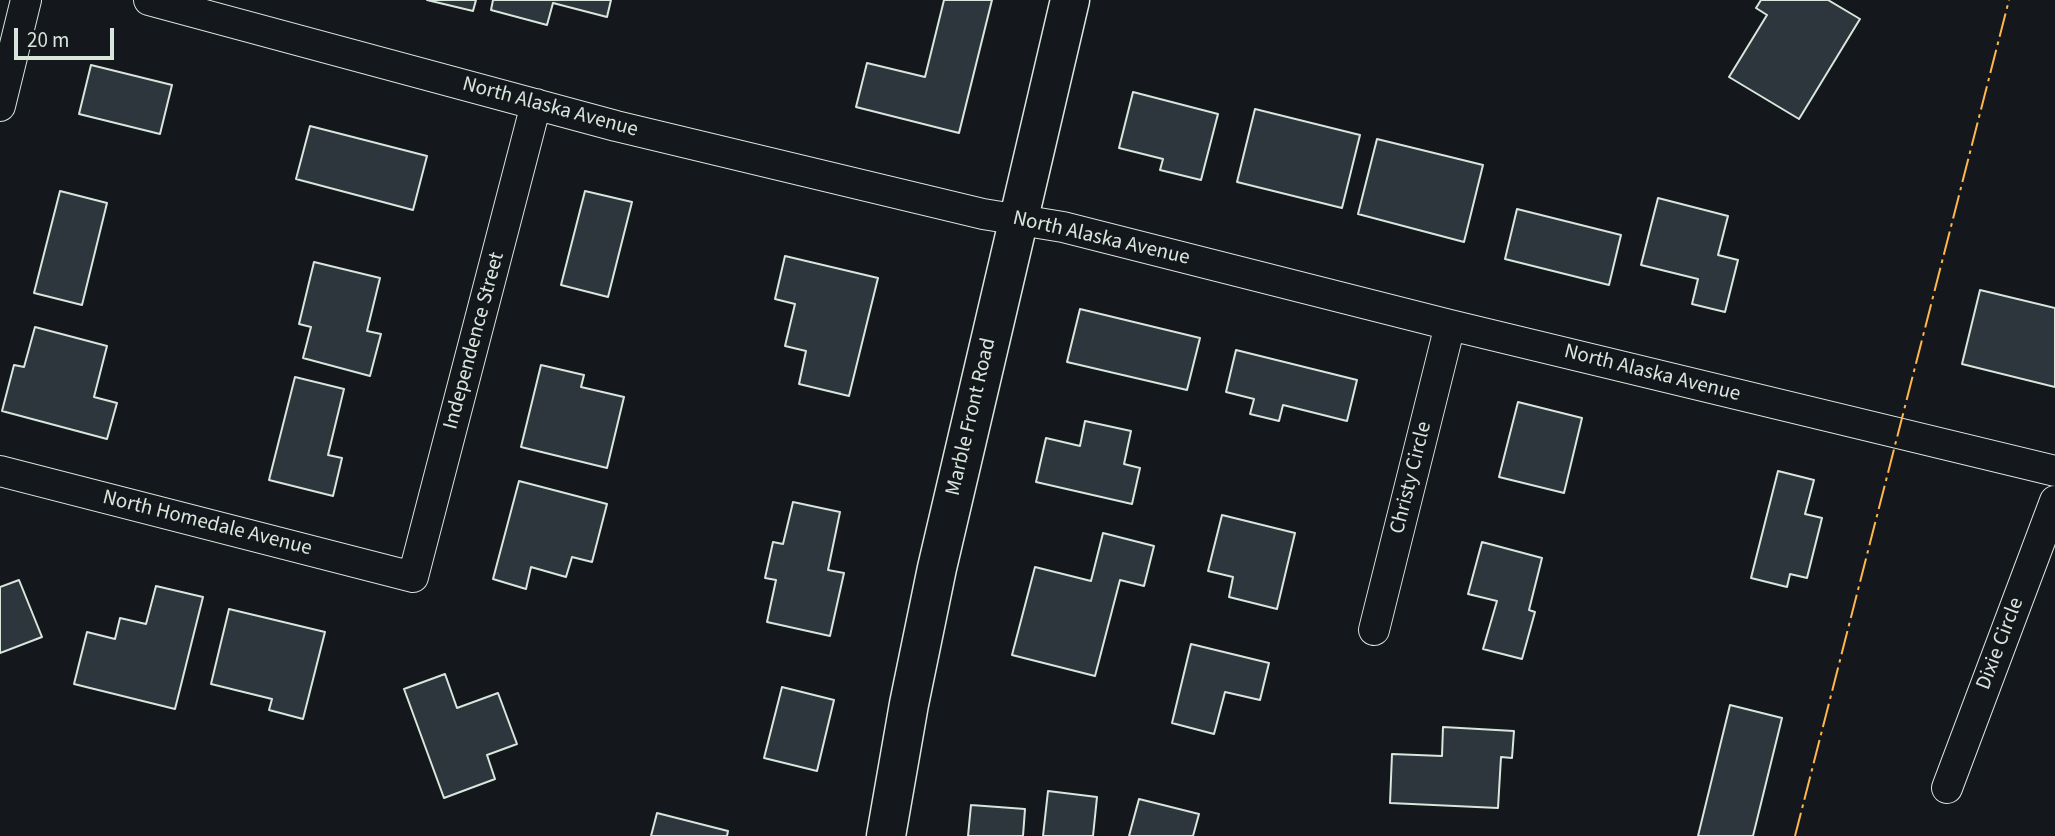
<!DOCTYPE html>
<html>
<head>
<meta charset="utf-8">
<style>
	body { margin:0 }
	#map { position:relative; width:2055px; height:836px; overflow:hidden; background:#14181c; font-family:"Source Sans 3",sans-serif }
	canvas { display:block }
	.scale { position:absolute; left:14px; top:28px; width:100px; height:32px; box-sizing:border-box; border:4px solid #d8e6dc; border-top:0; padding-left:9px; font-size:21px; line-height:24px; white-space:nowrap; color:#d8e6dc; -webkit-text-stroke:5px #14181c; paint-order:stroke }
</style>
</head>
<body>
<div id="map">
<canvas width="2055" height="836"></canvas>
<div class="scale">20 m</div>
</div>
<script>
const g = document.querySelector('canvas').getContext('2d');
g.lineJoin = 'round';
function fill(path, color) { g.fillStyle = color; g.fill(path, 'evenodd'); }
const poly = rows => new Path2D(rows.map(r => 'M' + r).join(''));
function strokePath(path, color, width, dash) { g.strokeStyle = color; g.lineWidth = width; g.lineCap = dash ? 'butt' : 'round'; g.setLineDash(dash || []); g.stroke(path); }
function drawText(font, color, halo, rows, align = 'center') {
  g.font = font + ' "Source Sans 3",sans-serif'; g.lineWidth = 5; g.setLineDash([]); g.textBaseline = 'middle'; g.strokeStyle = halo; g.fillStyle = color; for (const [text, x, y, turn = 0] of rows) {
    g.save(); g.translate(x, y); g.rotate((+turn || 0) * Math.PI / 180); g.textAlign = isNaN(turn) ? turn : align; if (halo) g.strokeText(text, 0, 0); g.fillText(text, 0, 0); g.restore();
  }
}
const building = poly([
	[427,0,476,0,473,11,427,0],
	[493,0,611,0,607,17,553,3,547,25,491,10,493,0],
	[944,0,992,0,959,133,856,107,867,63,925,77,944,0],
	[1761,0,1828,0,1860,19,1799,119,1729,77,1767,15,1756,8,1761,0],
	[91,65,172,85,160,134,79,114,91,65],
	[1133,92,1218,114,1201,180,1160,170,1163,159,1119,148,1133,92],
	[1255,109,1360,135,1342,208,1237,182,1255,109],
	[310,126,427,156,413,210,296,179,310,126],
	[1377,139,1483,165,1464,242,1358,214,1377,139],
	[60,191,107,203,82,305,34,293,60,191],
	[585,191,632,202,608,297,561,285,585,191],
	[1658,198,1728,216,1718,255,1738,260,1725,312,1692,304,1698,279,1641,265,1658,198],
	[1517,209,1621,235,1609,285,1505,259,1517,209],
	[785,256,878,278,849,396,799,384,806,351,785,346,795,304,775,299,785,256],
	[314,262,380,278,367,331,381,334,370,376,303,358,311,327,299,324,314,262],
	[1980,290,2055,308,2055,387,1962,364,1980,290],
	[1080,309,1200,338,1187,390,1067,362,1080,309],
	[35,327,107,346,94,397,117,403,107,439,2,411,14,365,24,367,35,327],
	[1236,350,1357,380,1347,421,1283,405,1279,421,1250,414,1254,399,1226,392,1236,350],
	[541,365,584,375,581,387,624,397,607,468,521,447,541,365],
	[295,377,344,389,328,455,342,458,333,496,269,480,295,377],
	[1518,402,1582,418,1564,493,1499,477,1518,402],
	[1085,421,1131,431,1124,464,1140,468,1132,504,1036,482,1046,438,1080,446,1085,421],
	[1778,471,1814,480,1805,514,1822,518,1807,578,1790,574,1787,587,1751,578,1778,471],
	[519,481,607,504,592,562,572,557,566,577,531,567,526,589,493,579,519,481],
	[793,502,840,512,828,570,844,573,830,636,767,622,776,580,765,578,773,542,783,544,793,502],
	[1222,515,1295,533,1277,609,1229,597,1233,577,1208,571,1222,515],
	[1103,533,1154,546,1144,586,1120,580,1095,676,1012,655,1035,567,1091,581,1103,533],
	[1482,542,1542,558,1529,610,1535,612,1522,659,1483,649,1497,601,1468,594,1482,542],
	[19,580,42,637,0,653,0,587,19,580],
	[156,586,203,597,175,709,74,684,87,632,115,639,120,618,146,624,156,586],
	[229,609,325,632,303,719,269,710,272,699,211,684,229,609],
	[1191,644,1269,663,1260,700,1225,692,1214,734,1172,723,1191,644],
	[445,674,457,708,498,693,517,744,487,755,495,779,444,798,404,689,445,674],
	[782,687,834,700,817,771,764,758,782,687],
	[1730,705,1782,718,1753,836,1698,836,1730,705],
	[1443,727,1514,731,1512,758,1501,757,1498,808,1390,803,1392,754,1442,756,1443,727],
	[1048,791,1097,797,1093,836,1043,836,1048,791],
	[1139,799,1199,814,1193,836,1129,836,1139,799],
	[971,805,1025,809,1023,836,968,836,971,805],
	[657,813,728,831,727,836,651,836,657,813]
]);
fill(building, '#2c363c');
strokePath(building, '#d8e6dc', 2);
const street = poly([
	[149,0,616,126,983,214,1063,227,1450,325,2055,471],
	[0,106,26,0],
	[0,471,413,577,536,104],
	[1374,630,1450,325],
	[1947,788,2055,501]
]);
const secondary = poly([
	[886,836,909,704,937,568,1070,0]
]);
strokePath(street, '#d8e6dc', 32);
strokePath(secondary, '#d8e6dc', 41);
strokePath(street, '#14181c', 30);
strokePath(secondary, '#14181c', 38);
strokePath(poly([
	[1795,836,2009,0]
]), '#ffb74d', 2, [24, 5, 3.5, 5]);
drawText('21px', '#d8e6dc', '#14181c', [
	["North Alaska Avenue",550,108,15],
	["North Alaska Avenue",1101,239,13],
	["Independence Street",475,341,-75],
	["North Alaska Avenue",1652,374,14],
	["Marble Front Road",972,417,-77],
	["Christy Circle",1412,478,-76],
	["North Homedale Avenue",207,524,14],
	["Dixie Circle",2001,644,-69]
]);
</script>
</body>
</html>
